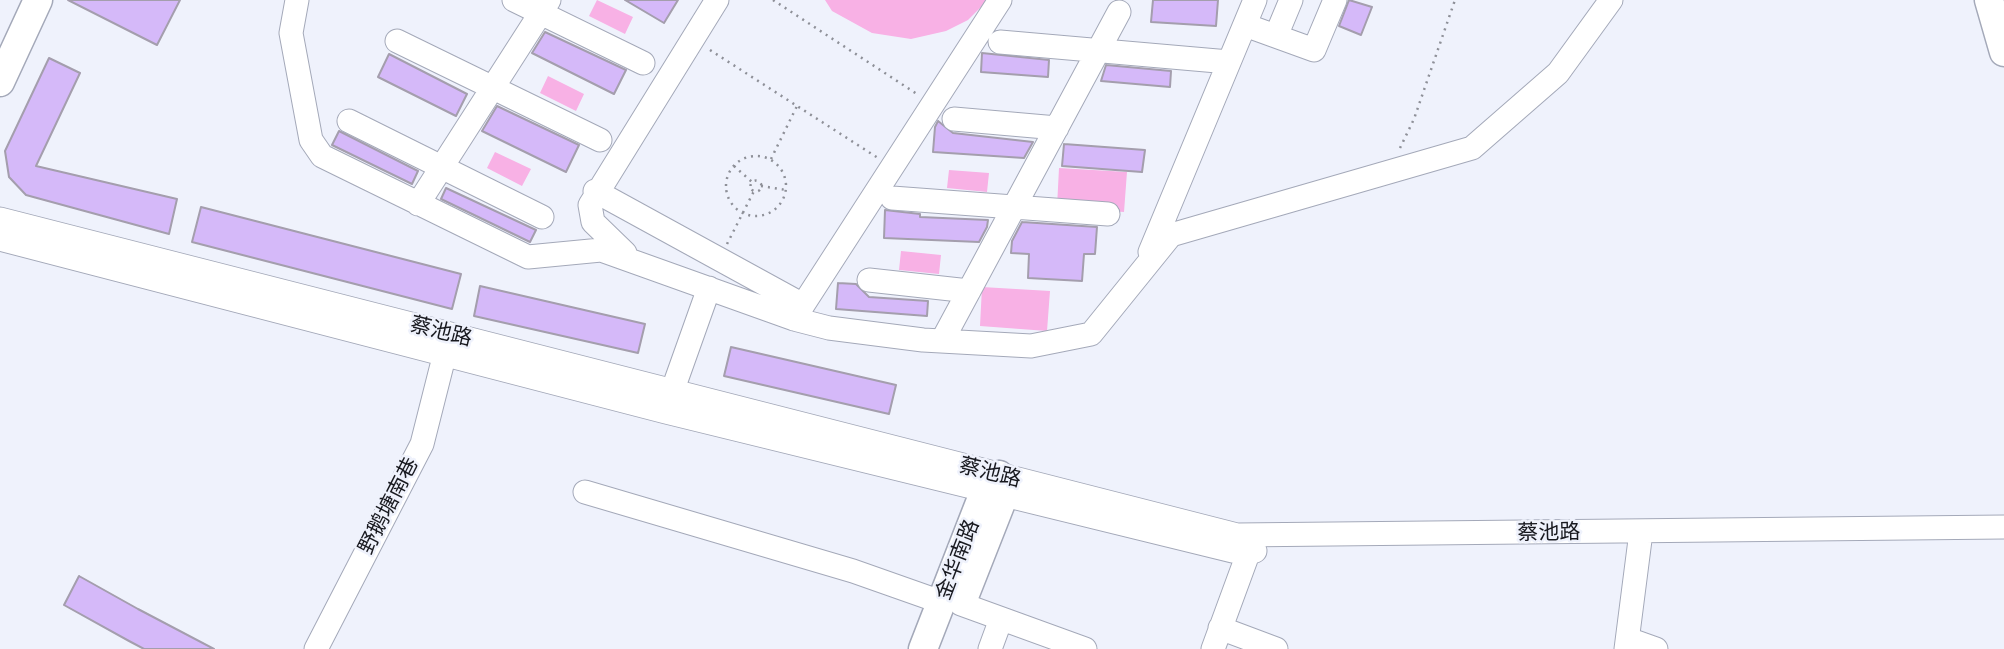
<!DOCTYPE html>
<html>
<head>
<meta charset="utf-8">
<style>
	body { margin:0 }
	canvas { display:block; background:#eff2fc }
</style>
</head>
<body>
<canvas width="2004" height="649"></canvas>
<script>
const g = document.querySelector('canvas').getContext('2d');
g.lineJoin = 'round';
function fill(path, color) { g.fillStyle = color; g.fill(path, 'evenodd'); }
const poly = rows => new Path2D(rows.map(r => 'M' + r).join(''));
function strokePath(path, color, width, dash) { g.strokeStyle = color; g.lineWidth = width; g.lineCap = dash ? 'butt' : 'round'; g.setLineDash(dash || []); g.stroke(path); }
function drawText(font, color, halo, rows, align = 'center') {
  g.font = font + ' "PT Sans","Noto Sans SC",sans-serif'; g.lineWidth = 5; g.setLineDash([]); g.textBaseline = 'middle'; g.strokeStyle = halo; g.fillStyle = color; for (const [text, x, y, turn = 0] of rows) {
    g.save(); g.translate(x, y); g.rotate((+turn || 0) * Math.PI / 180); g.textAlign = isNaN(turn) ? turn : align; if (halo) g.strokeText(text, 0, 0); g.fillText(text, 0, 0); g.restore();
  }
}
fill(poly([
	[597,0,633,17,625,34,589,16],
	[825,0,988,0,968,20,946,31,911,39,872,33,832,11],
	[548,76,584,94,576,111,540,93],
	[495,152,531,169,522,186,487,168],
	[1059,168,1127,172,1124,212,1057,207],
	[949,170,989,173,987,192,947,188],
	[901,251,941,255,939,274,899,270],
	[982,287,1050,291,1047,331,980,326]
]), '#f8b1e5');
const building = poly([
	[68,0,180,0,157,45,68,0],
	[625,0,678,0,664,23,625,0],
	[1153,0,1218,0,1216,26,1151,22,1153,0],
	[1349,0,1372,7,1361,35,1339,26,1349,0],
	[545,32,626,70,614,94,532,53,545,32],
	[982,53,1049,60,1048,77,981,72,982,53],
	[389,54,467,94,456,116,378,77,389,54],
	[49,58,80,73,36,166,177,199,169,234,26,195,9,177,5,151,49,58],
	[1106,65,1171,71,1170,87,1101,81,1106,65],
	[497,106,579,145,566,172,482,131,497,106],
	[938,121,953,133,1033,142,1024,158,933,152,935,127,938,121],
	[339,131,418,171,412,184,332,145,339,131],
	[1064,144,1145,150,1142,172,1062,166,1064,144],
	[446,188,536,230,530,242,441,199,446,188],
	[201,207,461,274,452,309,192,242,201,207],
	[885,210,920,214,920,217,988,220,987,227,979,242,884,238,885,210],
	[1022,222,1097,227,1095,254,1084,254,1082,281,1028,278,1029,254,1011,253,1012,241,1022,222],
	[838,283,856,284,869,297,928,301,927,316,836,309,838,283],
	[480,286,645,324,638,353,474,316,480,286],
	[731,347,896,385,889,414,724,376,731,347],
	[79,576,138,609,214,649,144,649,129,641,64,605,79,576]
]);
fill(building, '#d5b9f9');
strokePath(building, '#a49ead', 2);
const minor = poly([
	[297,0,291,33,311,140,322,156,528,257,601,250,794,319,829,328,923,340,1031,346,1091,334,1171,235,1472,148,1558,73,1611,0],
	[514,0,643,63],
	[1245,25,1314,50,1335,0],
	[1276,36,1291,0],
	[397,41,600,140],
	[1000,42,1229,62],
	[954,119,1057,128],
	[349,121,542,217],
	[595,191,803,305],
	[892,198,1108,214],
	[418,204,549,0],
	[0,219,1237,535,2004,527],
	[0,239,666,412,1233,551,1255,551],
	[1150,252,1255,0],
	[625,253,593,222,590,205,717,0],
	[869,280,969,291],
	[794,319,1000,0],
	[942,341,1119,12],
	[667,406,709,288],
	[585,492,853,571,941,602],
	[961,604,1085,649],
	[1220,628,1276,649],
	[1628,639,1656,649],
	[316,649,422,444,444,357],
	[990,649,1001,619],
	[1213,649,1249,551,1257,538],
	[1626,649,1641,532]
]);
const major = poly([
	[1989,0,2004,52],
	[0,82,38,0],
	[965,594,1004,495,999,475],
	[923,649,985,490,999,475]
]);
strokePath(minor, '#a4a9b9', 25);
strokePath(major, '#a4a9b9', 31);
strokePath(poly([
	[773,0,917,94],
	[710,50,878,158],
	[1400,148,1414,119,1455,0],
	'726 186a30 30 0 1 1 60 0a30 30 0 1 1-60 0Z',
	[771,159,797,106],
	[734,166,752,182],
	'750.5 186a5.5 5.5 0 1 1 11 0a5.5 5.5 0 1 1-11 0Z',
	[761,186,786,190],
	[727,244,754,191]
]), '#8e9098', 2.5, [2, 5]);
strokePath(minor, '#fff', 23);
strokePath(major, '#fff', 28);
drawText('21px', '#18191f', '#eff2fc', [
	["蔡池路",441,332,14],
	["蔡池路",990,473,14],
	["野鹅塘南巷",389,506,-63],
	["蔡池路",1549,533,-1],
	["金华南路",958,560,-69]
]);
</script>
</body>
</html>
